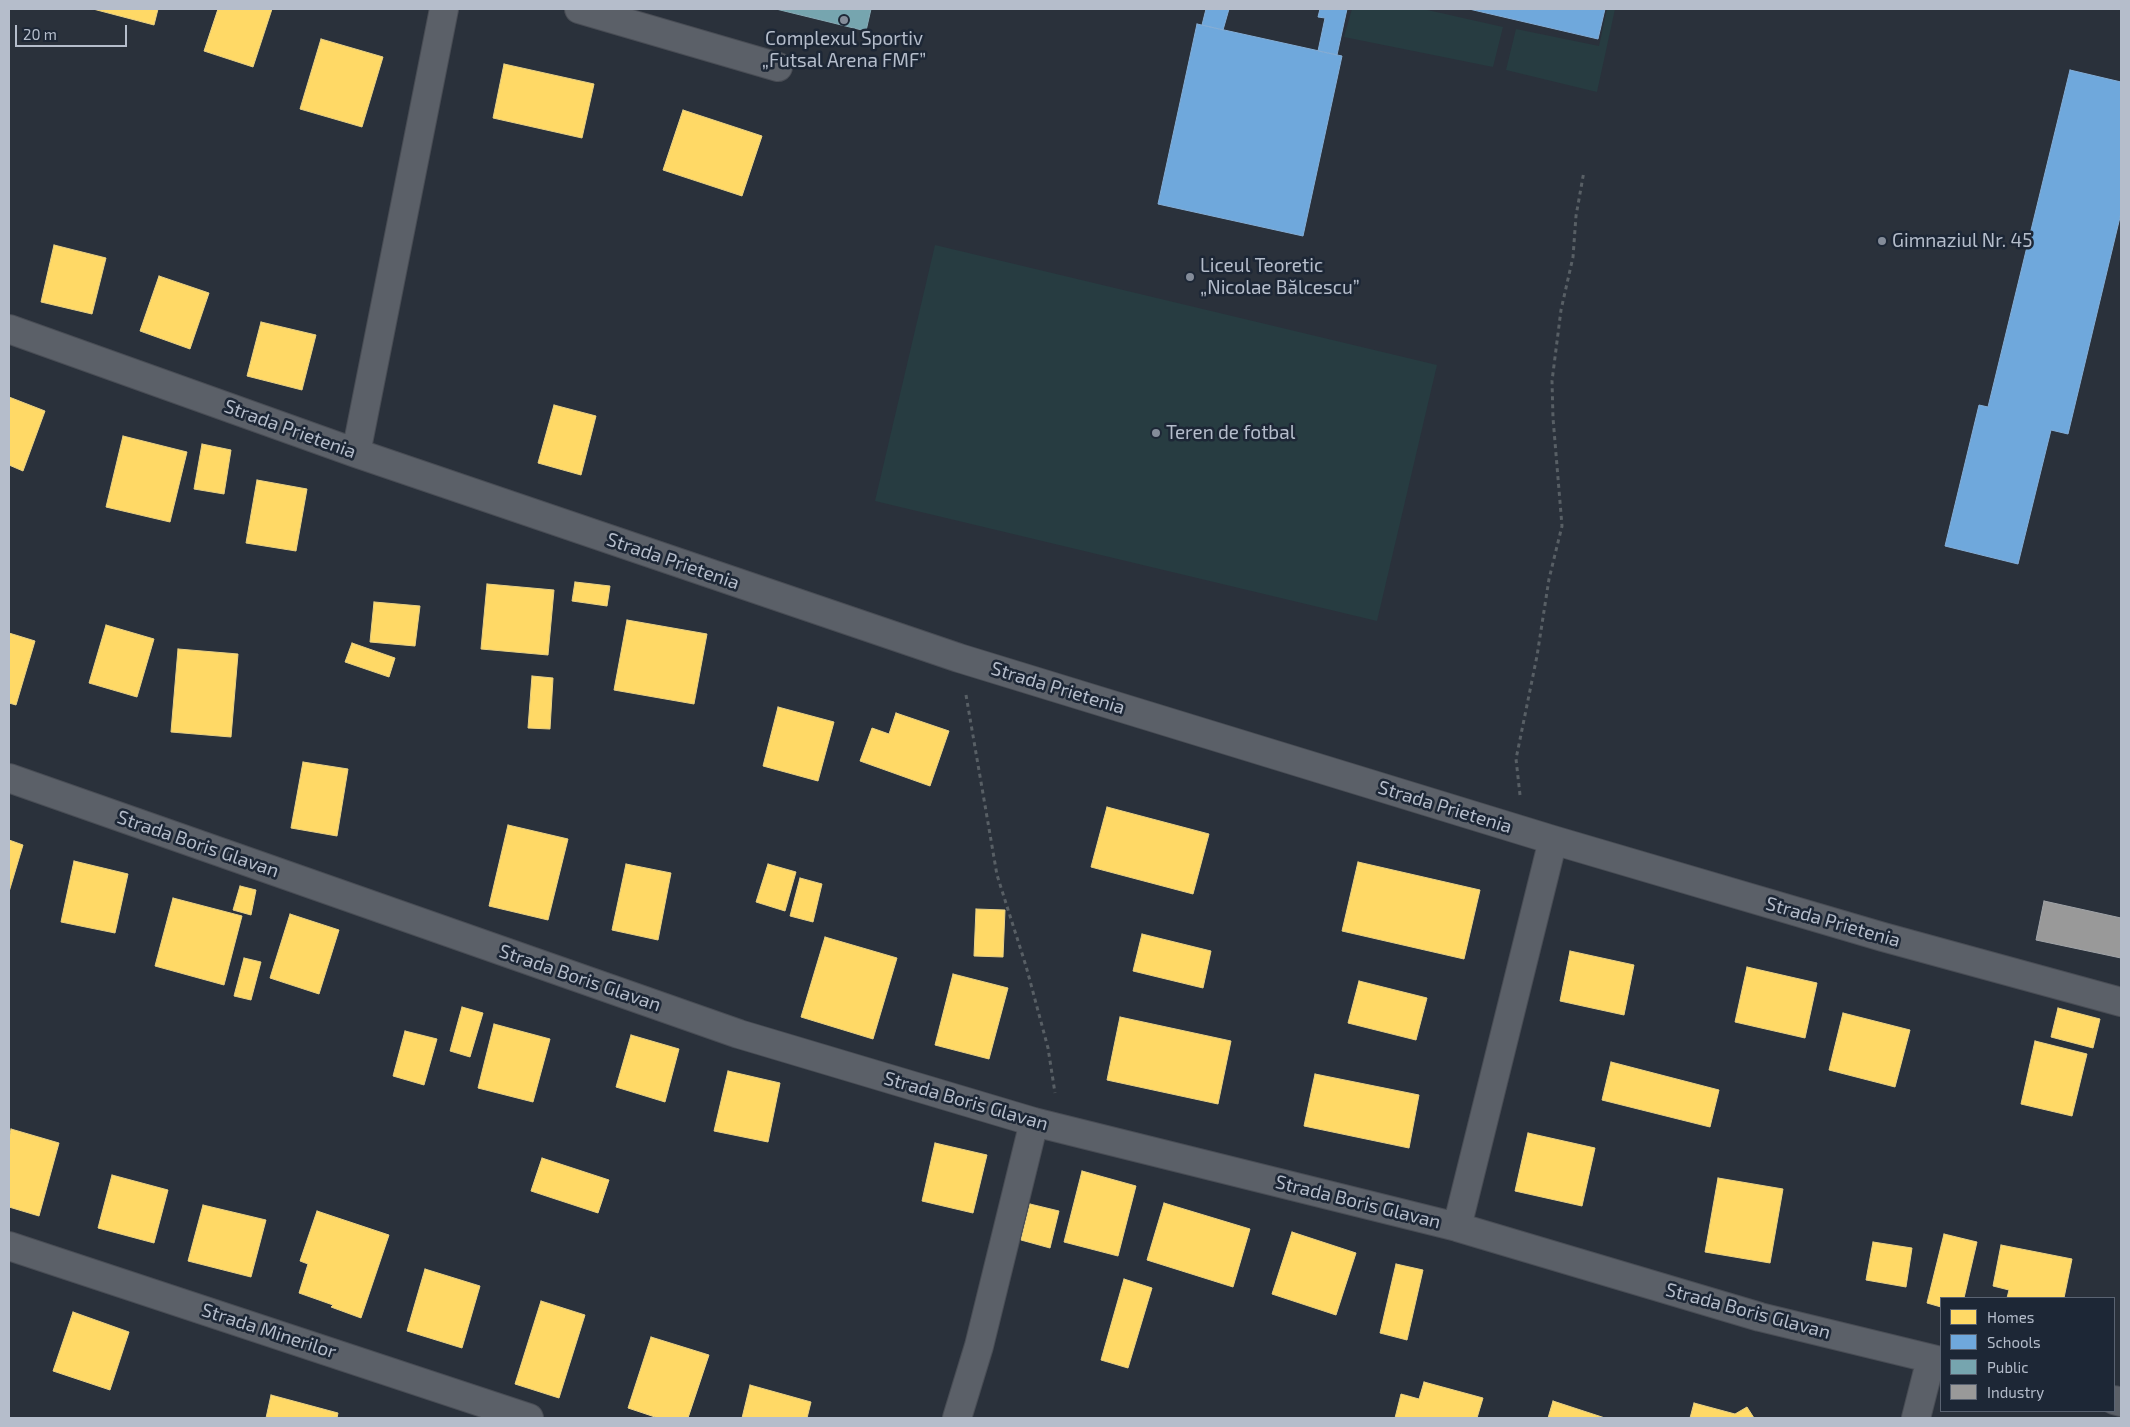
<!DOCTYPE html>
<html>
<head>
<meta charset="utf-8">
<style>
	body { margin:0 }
	#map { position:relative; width:2130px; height:1427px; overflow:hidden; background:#2a313b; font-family:"Exo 2",sans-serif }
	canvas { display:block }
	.frame { position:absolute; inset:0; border:10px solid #b5bdcb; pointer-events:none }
	.legend { position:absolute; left:1940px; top:1297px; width:175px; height:115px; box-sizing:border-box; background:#1d2736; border:1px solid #5a6372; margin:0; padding:6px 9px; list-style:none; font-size:15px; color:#b5bdcb }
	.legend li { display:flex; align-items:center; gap:10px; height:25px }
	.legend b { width:25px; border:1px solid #5a6372 }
	.scale { position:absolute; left:15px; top:25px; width:112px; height:22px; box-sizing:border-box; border:2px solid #b5bdcb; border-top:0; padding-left:6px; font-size:15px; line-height:18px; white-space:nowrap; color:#b5bdcb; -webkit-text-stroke:4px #1d2736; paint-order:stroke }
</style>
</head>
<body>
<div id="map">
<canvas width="2130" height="1427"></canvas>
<div class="frame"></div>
<ul class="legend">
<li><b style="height:14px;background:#ffd966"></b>Homes</li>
<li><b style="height:14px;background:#6fa8dc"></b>Schools</li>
<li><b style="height:14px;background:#76a5af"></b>Public</li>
<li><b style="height:14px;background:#999"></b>Industry</li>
</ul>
<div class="scale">20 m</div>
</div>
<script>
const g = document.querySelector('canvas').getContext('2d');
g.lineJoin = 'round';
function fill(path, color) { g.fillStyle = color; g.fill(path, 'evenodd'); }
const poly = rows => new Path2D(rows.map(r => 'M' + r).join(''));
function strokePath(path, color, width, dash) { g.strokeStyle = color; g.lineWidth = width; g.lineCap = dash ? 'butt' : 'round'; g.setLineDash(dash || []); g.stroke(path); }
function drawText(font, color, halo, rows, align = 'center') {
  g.font = font + ' "Exo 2",sans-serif'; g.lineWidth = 5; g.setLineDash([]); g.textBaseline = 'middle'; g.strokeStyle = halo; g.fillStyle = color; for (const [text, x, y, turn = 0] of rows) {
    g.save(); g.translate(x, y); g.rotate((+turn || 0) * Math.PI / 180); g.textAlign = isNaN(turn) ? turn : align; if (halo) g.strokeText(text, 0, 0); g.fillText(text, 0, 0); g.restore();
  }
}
fill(poly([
	[1352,9,1423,9,1503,27,1493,67,1344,37],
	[1607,9,1615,9,1597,92,1506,70,1516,29,1599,46],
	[935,245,1437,365,1377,621,875,501]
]), '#273c41');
const homes = poly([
	[93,9,158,9,154,25,93,9],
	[218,9,272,9,253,67,204,51,218,9],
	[321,39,383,57,362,127,300,109,321,39],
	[504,64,594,84,582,138,493,118,504,64],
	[683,110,762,136,742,196,663,170,683,110],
	[54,245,106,258,92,314,41,302,54,245],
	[159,276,209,293,190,349,140,331,159,276],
	[261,322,316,335,302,390,247,376,261,322],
	[9,397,45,411,23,471,9,465,9,397],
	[554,405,596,416,581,475,538,463,554,405],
	[123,436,187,452,170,522,106,507,123,436],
	[202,444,231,450,224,494,194,489,202,444],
	[257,480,307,489,296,551,246,543,257,480],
	[575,582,610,586,607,606,572,601,575,582],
	[487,584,554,590,548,655,481,649,487,584],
	[374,602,420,606,415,646,370,642,374,602],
	[627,620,707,634,694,704,614,690,627,620],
	[106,625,154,639,137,697,89,683,106,625],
	[9,633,35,641,16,705,9,703,9,633],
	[352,643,395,658,389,677,345,662,352,643],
	[178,649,238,654,231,737,171,732,178,649],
	[532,676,553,678,550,729,528,728,532,676],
	[778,707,834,722,818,781,763,766,778,707],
	[896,713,949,731,930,786,860,761,872,728,889,734,896,713],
	[303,762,348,769,337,836,291,828,303,762],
	[1107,807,1209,834,1193,894,1091,867,1107,807],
	[508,825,568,839,548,920,489,906,508,825],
	[9,840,23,845,9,892,9,840],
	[74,861,128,874,115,933,61,922,74,861],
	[1358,862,1480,890,1464,959,1342,931,1358,862],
	[626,864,671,873,658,940,612,930,626,864],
	[768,864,796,872,785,911,756,902,768,864],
	[800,878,822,884,813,922,790,916,800,878],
	[240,886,256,890,251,915,233,910,240,886],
	[173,898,242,916,224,985,155,966,173,898],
	[976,909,1005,910,1003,957,974,956,976,909],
	[290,914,339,930,319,994,270,978,290,914],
	[1142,934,1211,951,1203,988,1133,971,1142,934],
	[825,937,897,958,873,1039,801,1017,825,937],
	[1570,951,1634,965,1624,1015,1560,1001,1570,951],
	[244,958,261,962,251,1000,234,996,244,958],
	[1747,967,1817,983,1805,1038,1735,1022,1747,967],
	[953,974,1008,988,989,1059,935,1045,953,974],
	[1359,981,1427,998,1416,1040,1348,1023,1359,981],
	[462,1007,483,1013,470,1057,450,1051,462,1007],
	[2058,1008,2100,1019,2093,1048,2051,1037,2058,1008],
	[1843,1013,1910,1030,1895,1087,1829,1070,1843,1013],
	[1120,1017,1231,1041,1218,1104,1107,1080,1120,1017],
	[494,1024,550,1039,533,1102,478,1088,494,1024],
	[405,1031,437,1039,424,1085,393,1076,405,1031],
	[631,1035,679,1049,665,1102,616,1087,631,1035],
	[2035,1041,2087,1054,2072,1116,2021,1104,2035,1041],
	[1611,1062,1719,1090,1710,1127,1602,1100,1611,1062],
	[728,1071,780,1083,768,1142,714,1131,728,1071],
	[1315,1074,1419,1095,1409,1148,1304,1126,1315,1074],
	[11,1129,59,1143,39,1216,9,1207,9,1139,11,1129],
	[1528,1133,1595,1148,1582,1206,1515,1191,1528,1133],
	[935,1143,987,1155,973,1213,922,1201,935,1143],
	[542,1158,609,1180,598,1213,531,1191,542,1158],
	[1082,1171,1136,1186,1118,1256,1064,1242,1082,1171],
	[112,1175,168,1190,154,1243,98,1228,112,1175],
	[1718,1178,1783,1189,1770,1263,1705,1252,1718,1178],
	[1164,1203,1250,1229,1233,1287,1147,1260,1164,1203],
	[1030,1204,1059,1211,1050,1248,1021,1240,1030,1204],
	[203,1205,266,1220,251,1277,188,1261,203,1205],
	[317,1211,389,1235,361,1318,331,1307,333,1305,299,1293,308,1264,300,1261,317,1211],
	[1292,1232,1356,1253,1336,1315,1272,1294,1292,1232],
	[1944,1234,1977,1242,1964,1298,1941,1298,1941,1307,1927,1303,1944,1234],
	[1873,1242,1912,1248,1906,1287,1866,1280,1873,1242],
	[2001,1245,2072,1259,2064,1298,2007,1298,2009,1290,1993,1286,2001,1245],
	[1396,1264,1423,1270,1407,1340,1380,1333,1396,1264],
	[425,1269,480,1286,462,1348,407,1331,425,1269],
	[1124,1279,1152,1288,1128,1368,1101,1360,1124,1279],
	[541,1301,585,1315,559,1398,515,1384,541,1301],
	[73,1312,129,1332,110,1390,53,1371,73,1312],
	[651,1337,709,1355,688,1418,658,1418,628,1408,651,1337],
	[1424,1382,1483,1398,1477,1418,1395,1418,1401,1394,1419,1399,1424,1382],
	[750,1385,811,1402,807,1418,742,1418,750,1385],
	[271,1395,338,1413,337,1418,266,1418,271,1395],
	[1553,1401,1605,1418,1548,1418,1553,1401],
	[1694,1403,1735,1414,1747,1407,1754,1418,1690,1418,1694,1403]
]);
fill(homes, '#ffd966');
strokePath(homes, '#e9d184', 1);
const schools = poly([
	[1206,9,1229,9,1223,30,1202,25,1206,9],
	[1320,9,1347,9,1337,55,1318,51,1325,18,1318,17,1320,9],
	[1469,9,1605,9,1598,39,1469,9],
	[1197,24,1342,56,1303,236,1158,204,1197,24],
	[2070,70,2121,82,2121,213,2068,434,2051,430,2018,564,1945,546,1979,405,1988,407,2070,70]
]);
fill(schools, '#6fa8dc');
strokePath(schools, '#84aed7', 1);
const public = poly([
	[776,9,871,9,866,31,776,9]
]);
fill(public, '#76a5af');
strokePath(public, '#89acb7', 1);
const industry = poly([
	[2044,901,2121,918,2121,958,2036,940,2044,901]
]);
fill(industry, '#999');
strokePath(industry, '#a1a4a8', 1);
const minor = poly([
	[579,9,778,67],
	[9,329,356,453,959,658,1553,840,1883,937,2121,1002],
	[356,453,444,9],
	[9,778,739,1034,1034,1122,1457,1227,1760,1317,1941,1361],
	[1457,1227,1553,840],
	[9,1246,529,1418],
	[2114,1400,2121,1402],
	[957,1418,979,1346,1034,1122],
	[1916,1418,1931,1359]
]);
strokePath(minor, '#494d55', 30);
strokePath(poly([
	[966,695,997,875,1026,966,1048,1048,1055,1093],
	[1520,795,1516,759,1537,656,1549,579,1562,526,1553,418,1552,381,1561,310,1573,257,1576,216,1584,171]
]), '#585f65', 3, [4, 4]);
strokePath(minor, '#5b6068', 28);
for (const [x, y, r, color] of [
	[844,20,5,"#848c99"],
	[1882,241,5,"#848c99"],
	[1190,277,5,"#848c99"],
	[1156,433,5,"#848c99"]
]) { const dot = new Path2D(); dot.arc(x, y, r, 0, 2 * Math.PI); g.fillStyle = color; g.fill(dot); strokePath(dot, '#1d2736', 2); }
drawText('19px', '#b5bdcb', '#1d2736', [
	["Complexul Sportiv",844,39,"center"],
	["„Futsal Arena FMF”",844,61,"center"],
	["Gimnaziul Nr. 45",1892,241],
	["Liceul Teoretic",1200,266],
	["„Nicolae Bălcescu”",1200,288],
	["Teren de fotbal",1166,433]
], 'left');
drawText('19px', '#b5bdcb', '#1d2736', [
	["Strada Prietenia",290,429,20],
	["Strada Prietenia",673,561,19],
	["Strada Prietenia",1058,688,17],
	["Strada Prietenia",1445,807,17],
	["Strada Boris Glavan",198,844,19],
	["Strada Prietenia",1833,922,16],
	["Strada Boris Glavan",580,978,19],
	["Strada Boris Glavan",966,1101,16],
	["Strada Boris Glavan",1358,1202,14],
	["Strada Boris Glavan",1748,1311,15],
	["Strada Minerilor",269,1331,18]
]);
</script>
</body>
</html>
